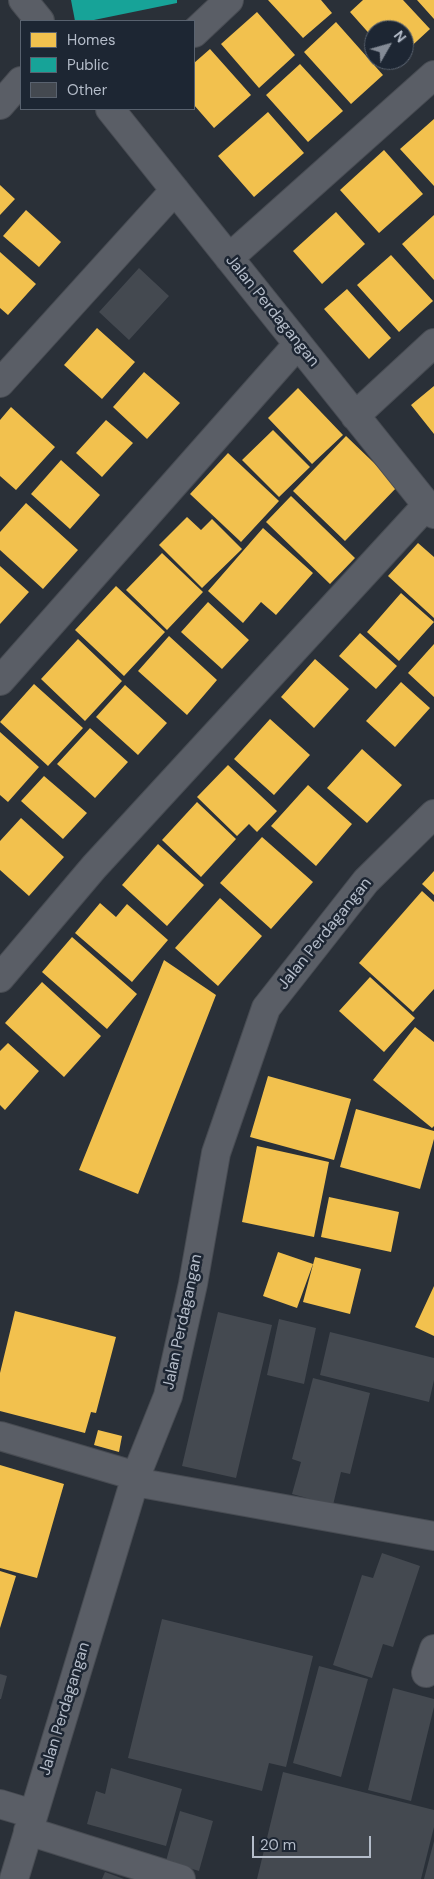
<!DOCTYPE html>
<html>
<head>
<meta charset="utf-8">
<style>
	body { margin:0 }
	#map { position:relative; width:434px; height:1879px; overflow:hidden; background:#2a3038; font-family:"DM Sans",sans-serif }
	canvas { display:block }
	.legend { position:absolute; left:20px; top:20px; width:175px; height:90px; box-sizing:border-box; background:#1d2633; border:1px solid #59626f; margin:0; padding:6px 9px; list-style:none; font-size:15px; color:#b4bcc9 }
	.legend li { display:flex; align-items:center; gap:10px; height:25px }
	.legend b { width:25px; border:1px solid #59626f }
	.north { position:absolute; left:364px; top:20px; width:50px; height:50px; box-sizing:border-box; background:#1d2633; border:1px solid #59626f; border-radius:50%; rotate:52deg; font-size:14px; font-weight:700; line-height:20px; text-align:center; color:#b4bcc9 }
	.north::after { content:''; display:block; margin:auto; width:18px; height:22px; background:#848b96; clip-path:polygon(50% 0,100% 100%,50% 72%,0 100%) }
	.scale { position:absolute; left:252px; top:1836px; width:119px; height:22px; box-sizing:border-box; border:2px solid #b4bcc9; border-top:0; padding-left:6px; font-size:15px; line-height:18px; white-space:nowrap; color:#b4bcc9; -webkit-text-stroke:4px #1d2633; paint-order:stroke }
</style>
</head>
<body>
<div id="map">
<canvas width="434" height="1879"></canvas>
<ul class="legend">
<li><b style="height:14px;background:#f2c14e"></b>Homes</li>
<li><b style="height:14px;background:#17a398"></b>Public</li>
<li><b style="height:14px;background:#444950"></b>Other</li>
</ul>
<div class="north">N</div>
<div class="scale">20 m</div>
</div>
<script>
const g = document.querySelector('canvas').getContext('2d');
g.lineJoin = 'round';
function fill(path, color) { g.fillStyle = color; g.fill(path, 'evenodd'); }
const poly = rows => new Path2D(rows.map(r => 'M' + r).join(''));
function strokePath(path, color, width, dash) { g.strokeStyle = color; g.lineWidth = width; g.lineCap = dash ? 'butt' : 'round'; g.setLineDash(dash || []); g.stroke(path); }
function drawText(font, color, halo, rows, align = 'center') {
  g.font = font + ' "DM Sans",sans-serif'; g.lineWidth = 5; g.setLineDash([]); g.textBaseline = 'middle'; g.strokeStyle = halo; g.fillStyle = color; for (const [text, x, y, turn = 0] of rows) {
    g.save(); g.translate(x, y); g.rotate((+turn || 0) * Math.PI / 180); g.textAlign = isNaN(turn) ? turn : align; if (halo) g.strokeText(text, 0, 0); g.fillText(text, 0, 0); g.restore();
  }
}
fill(poly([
	[268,0,321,0,332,13,303,38],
	[363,0,403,0,430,29,404,53,404,30,374,30,374,39,350,12],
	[417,0,434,0,434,19],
	[257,12,295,55,259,88,221,44],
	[336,22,383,75,351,104,304,52],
	[210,49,251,95,214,128,194,105,194,63],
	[300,64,343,111,308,142,266,95],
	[268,112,304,153,254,197,218,156],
	[434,119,434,186,400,149],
	[384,150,423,194,379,233,340,190],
	[0,185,15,199,0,215],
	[26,210,61,242,39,267,3,236],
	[336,212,365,244,322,284,293,251],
	[434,215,434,280,402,244],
	[0,252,36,284,8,315,0,308],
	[391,255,433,301,399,332,357,285],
	[347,289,391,338,369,359,324,309],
	[97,328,135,362,102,399,64,365],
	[144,372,180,403,147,439,113,407],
	[434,386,434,434,411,405],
	[298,388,343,435,312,464,268,418],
	[11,407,55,447,16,490,0,476,0,420],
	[106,420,133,443,102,477,76,453],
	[273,430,310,467,279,497,242,460],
	[346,436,398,486,345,541,293,491],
	[228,453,279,501,241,542,190,494],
	[61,460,100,495,70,529,31,494],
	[291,496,355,558,330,584,266,522],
	[26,503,78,550,43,589,0,550,0,532],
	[187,517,201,530,212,519,242,549,202,588,159,545],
	[263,528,313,573,276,615,261,602,243,623,208,591],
	[418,543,434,557,434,618,388,576],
	[162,553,203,592,167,630,126,590],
	[0,566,29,592,0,624],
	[116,586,165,632,124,676,75,630],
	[401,593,434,622,399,661,367,632],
	[208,602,249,640,222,669,181,632],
	[360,633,397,666,376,689,339,656],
	[169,636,217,680,187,715,138,671],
	[78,639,122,681,85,721,41,679],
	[434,644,434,697,408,673],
	[315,659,349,689,314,728,281,697],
	[401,682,430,708,395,747,366,721],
	[34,684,83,728,48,766,0,722],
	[125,685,167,723,138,755,96,717],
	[270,719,310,755,274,795,234,759],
	[90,728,128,762,95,798,57,764],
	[0,732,39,767,8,802,0,795],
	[362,749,402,785,367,823,327,788],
	[228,765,277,811,257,832,249,824,237,836,197,797],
	[44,776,87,813,63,839,21,801],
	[308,785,352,824,316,866,271,826],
	[197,802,236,839,201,877,162,840],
	[21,818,64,857,29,896,0,870,0,841],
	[262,837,313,882,271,929,220,883],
	[158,844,204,885,167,926,122,885],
	[434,871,434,895,422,884],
	[422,891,434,902,434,989,413,1012,359,963],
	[220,898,262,936,218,986,175,948],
	[100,903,116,917,127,904,168,940,132,982,75,933],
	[72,937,137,994,107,1029,42,972],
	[164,960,216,995,138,1194,79,1170],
	[370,977,415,1018,384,1052,339,1011],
	[42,982,101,1036,64,1077,5,1023],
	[415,1027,434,1042,434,1126,432,1128,373,1080],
	[8,1043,39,1071,5,1110,0,1105,0,1051],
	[268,1076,351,1099,334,1160,250,1137],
	[356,1109,434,1131,434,1139,420,1189,340,1167],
	[257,1146,329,1162,314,1237,242,1222],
	[329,1197,399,1212,391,1252,321,1237],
	[278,1252,313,1264,297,1308,263,1296],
	[315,1257,361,1269,350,1314,303,1302],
	[434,1286,434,1336,415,1327],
	[15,1311,116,1337,96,1413,91,1412,85,1433,0,1411,0,1373],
	[98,1430,122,1436,119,1452,94,1445],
	[0,1465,64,1484,37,1578,0,1568],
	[0,1571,16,1576,0,1628]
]), '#f2c14e');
fill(poly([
	[71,0,177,0,177,3,89,21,75,21]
]), '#17a398');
fill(poly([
	[139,268,169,296,129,340,99,312],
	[218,1312,272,1325,236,1478,182,1466],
	[279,1319,316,1328,304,1384,267,1375],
	[330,1332,434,1358,434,1380,429,1402,320,1375],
	[313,1378,370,1393,350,1474,341,1472,333,1505,292,1494,301,1462,292,1459],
	[382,1553,420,1566,393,1647,383,1644,372,1678,333,1665,362,1575,373,1578],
	[162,1619,313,1656,286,1767,269,1763,262,1791,128,1758],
	[319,1666,368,1679,341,1777,293,1763],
	[0,1674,7,1676,1,1699,0,1699],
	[393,1688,434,1699,434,1707,411,1801,368,1790],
	[111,1768,182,1789,166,1846,87,1824,96,1791,105,1794],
	[283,1772,434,1810,434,1827,421,1879,257,1879],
	[180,1811,213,1821,199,1871,166,1861],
	[434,1841,434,1879,424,1879],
	[105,1872,124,1879,102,1879]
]), '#444950');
const minor = poly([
	[23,0,40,21],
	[194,33,229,0],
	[0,105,21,81],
	[110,109,434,514],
	[229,258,434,75],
	[0,383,175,190],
	[355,416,434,343],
	[0,681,298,344],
	[0,978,94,867,427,505],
	[0,1436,136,1476],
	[135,1482,434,1536],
	[426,1673,434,1649],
	[0,1804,33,1814],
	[28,1831,181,1879],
	[14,1879,136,1476,168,1396,193,1284,216,1153,266,1008,366,881,434,814]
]);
strokePath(minor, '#484c53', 30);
strokePath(minor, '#5a5e66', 28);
drawText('16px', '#b4bcc9', '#1d2633', [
	["Jalan Perdagangan",272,311,51],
	["Jalan Perdagangan",325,934,-51],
	["Jalan Perdagangan",183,1322,-78],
	["Jalan Perdagangan",65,1709,-73]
]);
</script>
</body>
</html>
